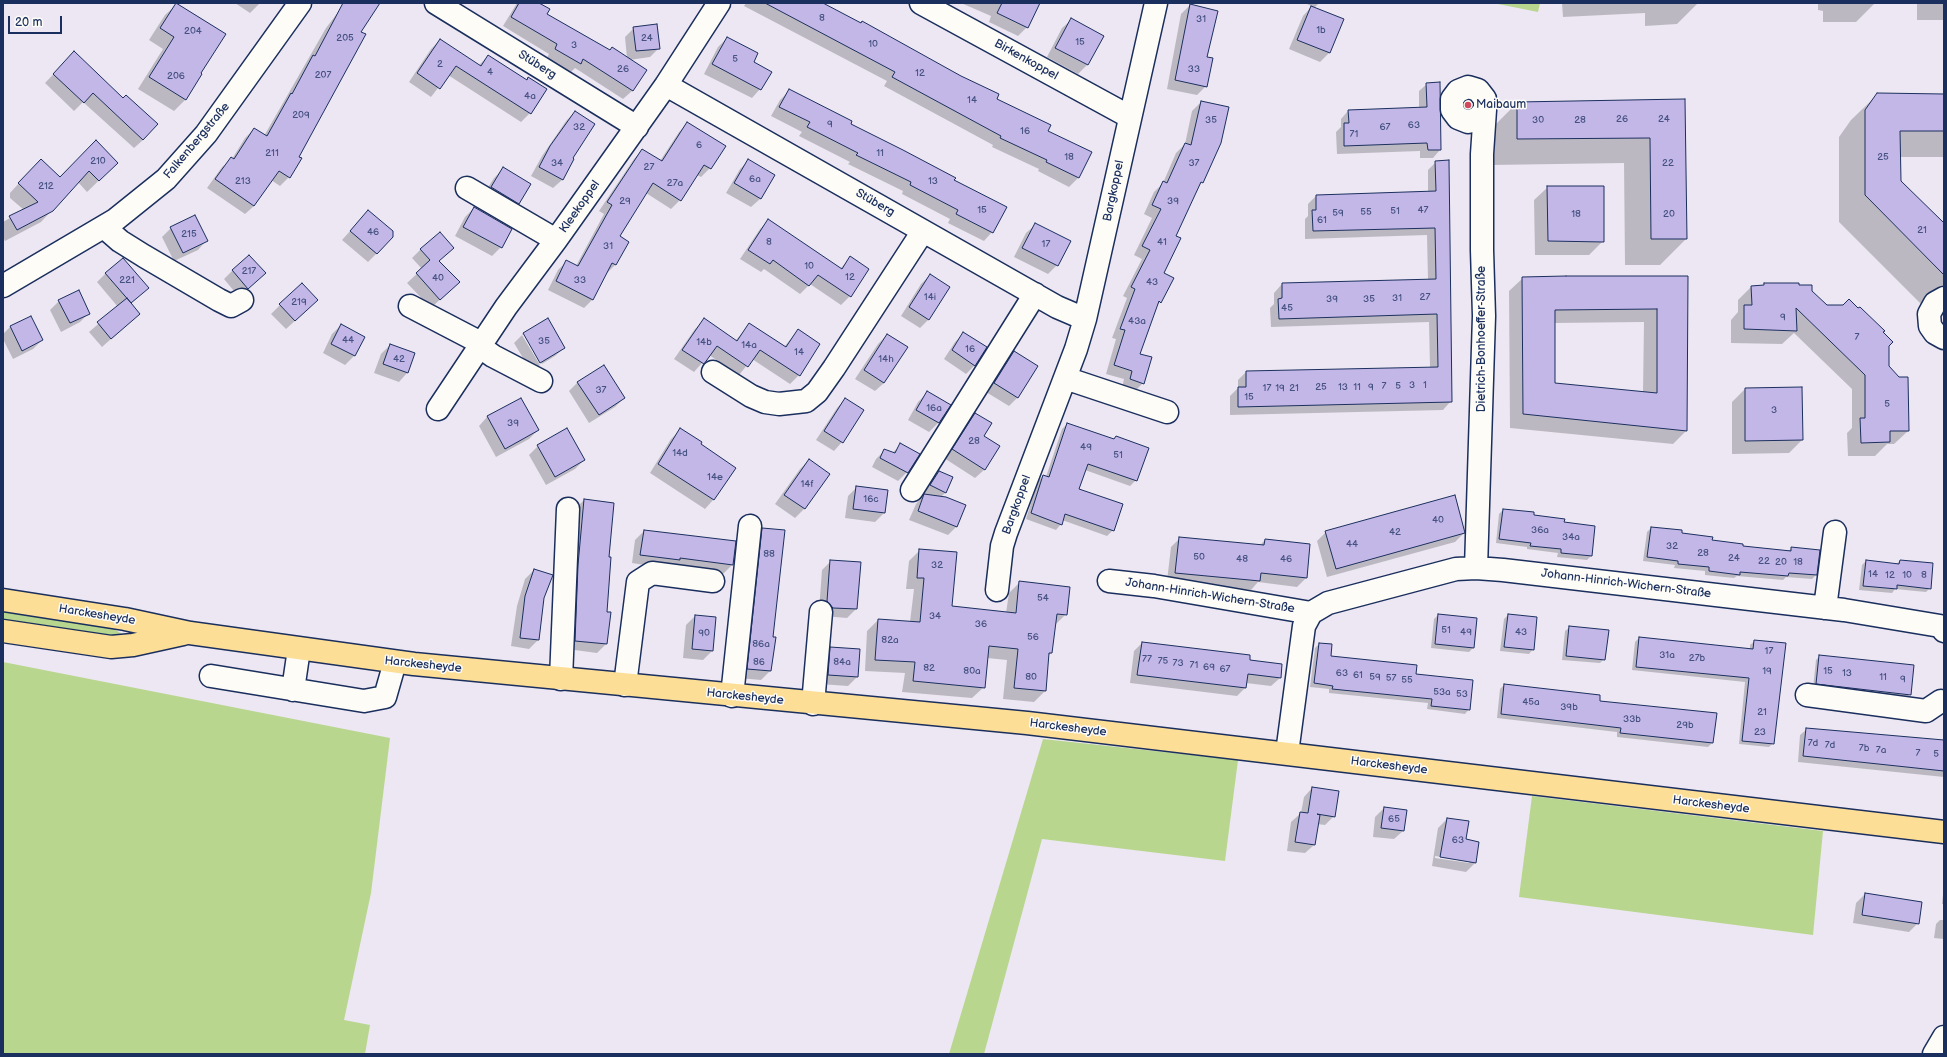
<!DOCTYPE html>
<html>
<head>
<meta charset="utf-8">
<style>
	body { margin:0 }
	#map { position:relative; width:1947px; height:1057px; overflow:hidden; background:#ece7f2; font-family:"Balsamiq Sans",sans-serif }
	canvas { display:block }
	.frame { position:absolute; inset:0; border:4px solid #1b2f5e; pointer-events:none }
	.scale { position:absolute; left:8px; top:16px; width:54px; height:18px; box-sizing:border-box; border:2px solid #1b2f5e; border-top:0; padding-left:5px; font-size:12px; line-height:14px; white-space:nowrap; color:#1b2f5e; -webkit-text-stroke:3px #fdfcf7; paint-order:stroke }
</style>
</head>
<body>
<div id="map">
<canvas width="1947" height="1057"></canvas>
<div class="frame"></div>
<div class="scale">20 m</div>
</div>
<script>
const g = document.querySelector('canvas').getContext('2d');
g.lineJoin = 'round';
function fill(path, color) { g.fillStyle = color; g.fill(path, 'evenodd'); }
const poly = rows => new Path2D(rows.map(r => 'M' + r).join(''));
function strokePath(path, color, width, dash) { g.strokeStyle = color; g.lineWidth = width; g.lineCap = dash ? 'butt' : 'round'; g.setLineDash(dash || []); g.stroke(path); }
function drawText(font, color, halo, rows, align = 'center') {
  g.font = font + ' "Balsamiq Sans",sans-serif'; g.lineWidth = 3; g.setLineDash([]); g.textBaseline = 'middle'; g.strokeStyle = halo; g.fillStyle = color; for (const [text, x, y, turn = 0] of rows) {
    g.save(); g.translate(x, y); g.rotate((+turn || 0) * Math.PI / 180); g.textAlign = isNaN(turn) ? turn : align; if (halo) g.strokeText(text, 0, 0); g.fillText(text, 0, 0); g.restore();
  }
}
fill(poly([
	[1493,3,1540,3,1538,12],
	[3,611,112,628,122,634,110,640,3,624],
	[3,662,390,738,371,893,344,1020,370,1025,365,1054,3,1054],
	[1043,739,1238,760,1225,861,1042,839,984,1054,949,1054],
	[1532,796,1823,831,1813,935,1519,897]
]), '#b9d68e');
fill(poly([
	[235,3,260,3,250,13],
	[345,3,378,3,360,32,289,177,280,186,271,180,254,206,245,214,207,188,222,167,232,159,245,138,254,129,264,136,326,28],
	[517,3,537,3,546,15,610,51,627,58,625,37,634,28,659,48,650,57,629,60,645,70,632,91,623,99,575,68,571,72,547,58,549,54,503,26],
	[746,3,821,3,995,99,1046,131,1090,153,1078,178,1069,187,1038,171,1039,169,992,147,993,145,884,86,887,81,744,6],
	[961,3,1039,3,1027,27,1018,36,989,22,991,16],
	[1304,3,1319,3,1314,8,1343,20,1329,53,1320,62,1289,49,1303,16,1312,6],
	[1562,3,1698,3,1677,24,1645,26,1645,13,1563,17],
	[1818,3,1875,3,1856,22,1823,22,1823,11,1818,10],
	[1917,3,1944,3,1944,20,1917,20],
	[177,4,201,75,185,100,174,111,138,89,163,49,149,40,165,15],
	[1190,5,1205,58,1206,86,1197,95,1167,89,1181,14],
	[1071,20,1103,36,1087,65,1078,74,1047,57,1062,28],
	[727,38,752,63,760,89,752,98,704,74,718,47],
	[440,40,478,66,488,56,526,81,529,78,530,113,521,122,448,75,431,97,409,82,431,49],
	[65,62,143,140,134,148,83,102,74,111,45,83],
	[1427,84,1440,150,1433,158,1420,158,1420,151,1337,154,1336,132,1341,127,1341,119,1348,111,1419,108,1419,91],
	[789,91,953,181,992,232,984,241,948,223,950,219,902,194,903,191,848,164,850,162,799,136,802,132,771,116,780,100],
	[1878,94,1944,95,1944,157,1900,157,1900,181,1944,223,1944,306,1924,307,1839,222,1839,137,1851,120],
	[1684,100,1686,239,1660,265,1625,265,1624,163,1491,165,1491,129,1517,103],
	[1201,102,1202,182,1198,187,1175,236,1162,273,1160,302,1156,307,1138,354,1143,383,1134,392,1122,388,1124,379,1106,374,1116,339,1112,338,1127,298,1123,296,1142,259,1134,255,1152,218,1144,214,1154,192,1163,183,1176,153,1185,144,1192,111],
	[575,112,571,159,562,180,553,188,531,176,542,156,566,121],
	[688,123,724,146,710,168,701,177,697,175,680,200,671,209,646,193,618,237,628,242,615,265,606,274,593,299,584,308,548,290,558,270,567,261,576,266,604,214,599,211,634,159,642,150,660,161,679,132],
	[749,160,774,175,760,199,751,207,726,193,740,169],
	[1436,162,1451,401,1443,410,1230,415,1230,396,1238,388,1238,380,1246,372,1430,368,1429,322,1271,327,1270,308,1274,304,1274,293,1282,284,1428,280,1427,235,1305,239,1305,219,1308,216,1308,204,1316,196,1428,192,1428,170],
	[117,163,87,192,78,182,41,222,5,241,3,237,3,222,24,210,10,198,10,193,29,172,60,178],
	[503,169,518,203,509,212,482,197,494,178],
	[1548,187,1603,241,1589,255,1535,255,1534,200],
	[474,208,501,247,492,256,455,236,465,217],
	[368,211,377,253,368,262,342,240],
	[769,220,840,269,850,258,868,270,850,296,841,305,810,284,800,294,764,269,761,272,740,259,760,229],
	[1035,225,1057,265,1048,274,1014,257,1026,233],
	[171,228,206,241,198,250,174,261,162,237],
	[421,249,439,261,449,291,431,308,407,283,422,269,412,258],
	[233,270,255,282,239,297,224,279],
	[106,273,147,288,130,304,139,314,102,347,89,332,118,307,97,282],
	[930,275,929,319,920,328,901,316,921,284],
	[1687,277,1686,431,1673,444,1510,428,1509,291,1523,278],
	[1644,322,1643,392,1554,384,1554,323],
	[1774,284,1811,292,1826,306,1882,333,1888,346,1888,366,1908,431,1894,444,1887,444,1875,456,1848,456,1847,433,1852,428,1852,389,1794,333,1782,344,1731,343,1731,320,1738,312,1738,300,1752,286],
	[59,301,89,313,80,322,61,332,50,310],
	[280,305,308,309,286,329,271,314],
	[30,317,42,340,33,349,13,359,3,339,3,334,10,327],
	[547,320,564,348,555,356,542,364,525,335,522,335,540,365,531,371,514,343,523,334],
	[704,320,735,341,750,324,784,347,798,330,799,375,790,384,752,359,739,375,709,355,694,372,674,359,695,329],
	[341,325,354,356,345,365,323,353,332,334],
	[964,333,975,365,966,374,944,359,955,342],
	[887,335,884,383,875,391,855,379,878,344],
	[390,345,407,373,399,382,374,373,381,354],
	[1014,352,1018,397,1009,406,986,392,1006,361],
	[578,382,624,398,615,407,589,423,569,391],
	[1745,389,1802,440,1789,453,1732,454,1732,402],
	[927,393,938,423,929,432,908,420,918,402],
	[521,399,538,430,529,439,496,457,479,426,487,417],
	[845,399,842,442,834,451,816,440,837,408],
	[975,414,982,436,999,447,984,470,975,478,944,458,967,423],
	[1067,424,1113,440,1116,437,1136,480,1130,486,1085,470,1078,490,1113,530,1107,536,1062,520,1061,524,1056,530,1026,519,1038,481,1043,476,1046,477,1062,429],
	[680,430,735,468,713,500,705,509,650,473,671,439],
	[901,445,907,472,898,481,872,467,876,459,885,450,892,453],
	[538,446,584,460,575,469,546,485,529,455],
	[809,460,828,474,804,509,795,518,775,504,800,469],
	[939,472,951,477,945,493,941,497,957,526,948,535,909,520,916,504,924,495,922,494,930,481],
	[857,487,884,513,875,522,845,518,848,496],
	[584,500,608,558,606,644,597,653,567,649,575,509],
	[1503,510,1563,523,1594,527,1591,556,1587,560,1557,557,1558,553,1527,549,1527,547,1496,543,1499,514],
	[1651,528,1742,547,1788,551,1792,548,1816,575,1812,579,1786,577,1783,580,1737,576,1734,578,1705,575,1705,571,1674,568,1675,565,1643,561,1647,532],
	[763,529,772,638,770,671,761,680,739,678,754,538],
	[644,531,732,565,723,574,672,566,670,569,632,563,635,540],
	[1326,532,1464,533,1455,542,1327,577,1317,541],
	[1180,538,1259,546,1265,540,1306,578,1297,587,1258,582,1251,590,1167,581,1171,547],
	[920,550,951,607,1006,613,1009,593,1020,582,1066,614,1054,626,1051,653,1048,656,1045,691,1034,702,1003,699,1007,660,987,658,984,687,972,698,902,692,905,673,865,671,867,631,878,620,910,622,914,589,906,589,909,561],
	[831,561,856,609,847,618,823,616,819,611,822,570],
	[1866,561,1896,564,1900,561,1930,588,1926,592,1895,589,1892,593,1859,590,1862,565],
	[534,570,538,640,529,649,511,646,517,606,525,579],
	[1438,615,1473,648,1469,652,1431,648,1434,619],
	[1508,615,1533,649,1529,654,1500,651,1504,619],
	[695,616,712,651,703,660,683,658,686,625],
	[1570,627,1604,659,1600,663,1562,660,1565,631],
	[1639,638,1750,650,1750,645,1755,641,1773,743,1769,747,1739,744,1745,682,1632,670,1635,642],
	[1142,643,1248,661,1280,678,1271,686,1246,683,1245,688,1237,696,1130,683,1134,651],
	[1319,644,1330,656,1415,675,1469,709,1465,714,1427,709,1428,703,1329,693,1329,689,1310,687,1315,648],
	[831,648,857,677,848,686,820,684,822,657],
	[1820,656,1910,694,1906,699,1813,688,1816,660],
	[1504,685,1712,743,1708,747,1617,737,1617,732,1497,718,1500,689],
	[1807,729,1944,742,1944,777,1798,762,1800,735],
	[1312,788,1334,816,1325,825,1317,824,1314,845,1305,853,1287,851,1291,822,1301,813,1304,797],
	[1384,808,1403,831,1394,839,1373,837,1375,817],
	[1447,819,1464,840,1478,842,1475,863,1466,872,1432,866,1438,828],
	[1435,856,1469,861,1469,863,1435,858],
	[1944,885,1944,904,1942,904],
	[1865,894,1918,923,1909,932,1853,923,1856,903],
	[1940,920,1944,920,1944,939,1934,938,1936,924]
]), '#0003');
const building = poly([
	[176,3,226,34,201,73,202,74,186,100,149,77,174,37,160,28,176,3],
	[343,3,380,3,361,32,366,34,299,157,302,158,290,178,279,171,254,206,215,179,231,157,234,159,254,128,267,136,291,93,292,94,313,55,315,56,343,3],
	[519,3,539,3,550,9,547,14,610,50,612,47,647,70,633,91,583,59,581,64,555,49,557,44,511,17,519,3],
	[765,3,823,3,861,23,862,21,961,76,999,94,997,99,1051,125,1048,131,1092,152,1079,178,1046,162,1047,160,1000,138,1001,136,892,77,895,72,765,3],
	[1002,3,1040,3,1028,28,997,13,1002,3],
	[1190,4,1218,11,1207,57,1213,58,1207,87,1175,80,1190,4],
	[1311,6,1344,19,1330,53,1297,40,1311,6],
	[1071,18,1104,36,1088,65,1055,48,1071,18],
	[657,24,660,49,636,51,633,27,657,24],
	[727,37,758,53,754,62,772,72,761,90,712,64,727,37],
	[440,39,481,66,488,55,527,80,528,77,547,89,531,114,456,66,440,89,417,73,440,39],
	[74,51,123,98,126,95,158,124,143,140,93,93,84,103,53,74,74,51],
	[1440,82,1441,150,1428,150,1427,143,1344,146,1344,123,1349,123,1348,110,1427,107,1426,83,1440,82],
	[789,89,852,121,851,124,903,150,956,178,954,180,1007,207,993,233,956,214,958,210,910,185,911,182,856,155,858,153,807,127,810,122,779,107,789,89],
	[1877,93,1944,94,1944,131,1900,131,1901,181,1944,223,1944,275,1865,195,1865,110,1877,93],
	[1685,99,1687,239,1651,239,1650,138,1517,139,1517,102,1685,99],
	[1201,101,1229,107,1221,143,1203,183,1201,182,1176,236,1181,238,1164,273,1174,278,1161,303,1159,301,1140,354,1152,357,1144,384,1130,379,1132,371,1114,365,1125,330,1120,329,1135,289,1131,287,1150,250,1142,246,1161,209,1152,205,1163,181,1167,183,1185,143,1191,145,1201,101],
	[575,111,595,124,573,158,574,159,563,180,539,167,550,146,575,111],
	[687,122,726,146,711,169,704,165,681,201,653,183,620,236,629,242,616,265,612,263,593,300,556,281,566,260,578,266,612,205,607,202,642,149,662,161,687,122],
	[96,140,118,163,99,181,89,171,53,211,17,230,9,216,38,202,18,183,41,159,60,177,96,140],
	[748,159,775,175,761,199,734,183,748,159],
	[1449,160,1452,402,1238,407,1238,387,1246,387,1246,371,1438,367,1437,314,1279,319,1278,299,1282,298,1282,283,1436,279,1435,228,1313,231,1312,210,1316,210,1316,195,1436,191,1435,161,1449,160],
	[503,167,531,184,519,204,491,187,503,167],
	[1547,186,1604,186,1604,242,1548,241,1547,186],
	[474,207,512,229,502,248,463,227,474,207],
	[368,210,393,231,393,237,377,254,350,231,368,210],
	[195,215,208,241,183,253,170,227,195,215],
	[768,219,842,269,850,256,869,269,851,297,818,275,809,286,773,260,770,264,748,250,768,219],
	[1035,223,1071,241,1058,266,1022,248,1035,223],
	[440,232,454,248,439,261,460,282,440,300,416,273,430,260,420,249,440,232],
	[249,255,266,273,248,289,232,270,249,255],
	[123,258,149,288,131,303,105,273,123,258],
	[930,274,950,287,929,320,909,307,930,274],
	[1566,276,1688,276,1687,431,1523,414,1522,277,1566,276],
	[1657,309,1657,393,1555,383,1555,310,1657,309],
	[302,283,318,300,295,321,279,304,302,283],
	[1764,283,1799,283,1799,285,1812,285,1812,291,1827,305,1843,305,1849,299,1858,308,1860,307,1885,331,1883,332,1893,342,1889,346,1889,366,1899,377,1908,377,1909,431,1890,431,1890,442,1861,443,1860,418,1865,418,1865,375,1796,308,1797,331,1744,329,1744,305,1752,305,1751,286,1764,285,1764,283],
	[79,290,90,314,70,323,58,300,79,290],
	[127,298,140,314,111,339,97,322,127,298],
	[31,316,43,340,22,351,10,326,31,316],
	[548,318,565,348,540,363,523,333,548,318],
	[704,318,737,341,749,323,786,347,798,329,820,344,800,376,760,350,748,367,717,346,704,364,682,350,704,318],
	[341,324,365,337,355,356,331,344,341,324],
	[963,332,987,347,975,366,952,350,963,332],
	[887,334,908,347,884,383,864,370,887,334],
	[390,344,415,353,408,373,383,364,390,344],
	[1014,351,1038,366,1018,398,994,383,1014,351],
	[604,365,625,398,599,415,577,382,604,365],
	[1802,387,1803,440,1745,441,1745,388,1802,387],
	[927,391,951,405,939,423,916,410,927,391],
	[521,398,539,430,505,449,487,416,521,398],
	[845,398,864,410,843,443,824,431,845,398],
	[975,413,992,423,984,436,1000,446,985,470,952,449,975,413],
	[1067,423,1114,439,1116,436,1149,448,1137,481,1088,464,1079,489,1123,504,1114,531,1065,514,1062,525,1031,513,1043,475,1049,477,1067,423],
	[567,428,585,460,555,477,537,445,567,428],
	[680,428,702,442,701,444,736,468,714,500,658,464,680,428],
	[900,443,920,454,908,473,880,458,884,449,895,453,900,443],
	[809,459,830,474,805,509,784,495,809,459],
	[939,471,953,477,946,493,930,485,939,471],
	[856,486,888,490,885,513,853,509,856,486],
	[924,494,946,497,966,505,957,527,918,511,924,494],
	[1455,495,1465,533,1336,569,1325,531,1455,495],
	[584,499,614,503,609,557,611,557,607,612,611,612,607,644,575,641,578,565,584,499],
	[1503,509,1534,512,1534,515,1565,519,1564,522,1595,526,1592,556,1561,553,1561,549,1530,546,1531,543,1499,539,1503,509],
	[1651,527,1682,530,1682,533,1713,537,1712,540,1743,544,1743,546,1791,551,1791,547,1820,550,1817,575,1789,573,1788,576,1740,572,1740,575,1709,571,1709,567,1678,564,1678,561,1647,557,1651,527],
	[762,528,785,530,773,637,776,637,771,671,747,669,762,528],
	[644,530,736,541,733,565,680,558,680,560,640,555,644,530],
	[1179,537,1264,545,1265,539,1310,544,1307,578,1261,573,1260,581,1175,573,1179,537],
	[919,549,957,552,952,606,1016,613,1019,581,1070,587,1067,615,1057,614,1052,653,1049,653,1046,691,1014,688,1018,649,989,646,985,688,913,681,915,662,875,660,878,619,920,622,924,578,917,578,919,549],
	[830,560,861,562,857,609,833,608,827,601,830,560],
	[1866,560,1899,564,1900,560,1933,563,1931,589,1897,585,1897,589,1863,586,1866,560],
	[534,569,553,575,544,598,539,640,520,638,525,596,534,569],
	[1438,614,1477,618,1474,648,1435,644,1438,614],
	[1508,614,1537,617,1534,650,1504,647,1508,614],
	[695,615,716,617,713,651,692,649,695,615],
	[1569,626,1609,630,1605,660,1566,656,1569,626],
	[1639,637,1753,649,1754,640,1786,643,1774,744,1742,741,1749,678,1636,667,1639,637],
	[1142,642,1250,655,1250,660,1282,664,1281,678,1248,674,1246,688,1137,675,1142,642],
	[1319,643,1332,644,1331,656,1417,665,1416,674,1473,680,1470,710,1431,706,1432,699,1332,689,1333,686,1314,683,1319,643],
	[830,647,860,649,858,677,828,675,830,647],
	[1819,655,1914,665,1911,695,1816,684,1819,655],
	[1504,684,1600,695,1600,701,1717,713,1713,743,1620,733,1621,728,1501,714,1504,684],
	[1806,728,1944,740,1944,771,1803,756,1806,728],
	[1312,787,1339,791,1335,817,1317,814,1320,815,1315,845,1295,842,1300,812,1308,813,1312,787],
	[1384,807,1407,810,1404,831,1381,828,1384,807],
	[1447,818,1469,821,1466,839,1479,842,1476,863,1440,857,1447,818],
	[1865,893,1922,902,1919,924,1862,915,1865,893]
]);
fill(building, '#c3b7e8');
strokePath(building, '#1b2f5e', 1);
const minor = poly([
	[436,3,637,127],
	[921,3,1130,117],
	[666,85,1057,307,1085,319],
	[467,188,556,240],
	[104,227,120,241,144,256,219,300,231,306,242,300],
	[3,286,115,220,166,179,206,134,300,3],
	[1944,298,1935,303,1929,314,1930,326,1935,333,1944,338],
	[410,306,481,343],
	[479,346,493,356,541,381],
	[713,372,751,396,765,402,779,404,806,401,817,392,834,368,923,231],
	[1065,378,1167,412],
	[438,409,506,307,556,240,666,85,719,3],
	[912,490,1035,294],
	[1476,568,1484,316,1482,250,1482,154,1485,110,1485,99,1478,90,1468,87,1458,91,1452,99,1452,110,1458,118,1468,122,1478,118,1485,110],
	[1109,581,1154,586,1311,613],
	[997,590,1002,546,1006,533,1076,349,1085,319,1156,3],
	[1825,608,1835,532],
	[211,676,364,701,385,697,395,662],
	[561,679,568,509],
	[625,685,638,582,652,573,713,581],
	[293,690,299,649],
	[1807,695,1926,711,1941,701,1944,702],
	[732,696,750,526],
	[813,704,821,612],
	[1287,753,1304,626,1311,613,1328,603,1456,569,1476,568,1503,570,1844,610,1940,626,1944,631],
	[1934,1054,1944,1037]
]);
const major = poly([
	[3,600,125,619,190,633,414,664,1027,723,1944,832],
	[3,631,111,647,133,645,183,634]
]);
strokePath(minor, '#1b2f5e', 25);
strokePath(major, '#1b2f5e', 25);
strokePath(minor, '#fdfcf7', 22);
strokePath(major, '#fcde96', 22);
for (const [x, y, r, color] of [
	[1468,105,4,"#d1495b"]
]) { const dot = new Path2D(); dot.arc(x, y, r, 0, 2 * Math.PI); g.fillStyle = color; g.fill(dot); strokePath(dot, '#fdfcf7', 1.5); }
drawText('10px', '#455180', null, [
	["8",822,18],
	["31",1201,19],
	["1b",1321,30],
	["204",193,31],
	["205",345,38],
	["24",647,38],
	["15",1080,42],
	["10",873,44],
	["3",574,45],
	["5",735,59],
	["2",440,64],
	["26",623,69],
	["33",1194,69],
	["4",490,72],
	["12",920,73],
	["207",323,75],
	["206",176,76],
	["4a",530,96],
	["14",972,100],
	["209",301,115],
	["26",1622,119],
	["24",1664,119],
	["35",1211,120],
	["30",1538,120],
	["28",1580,120],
	["9",830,124],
	["63",1414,125],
	["32",579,127],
	["67",1385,127],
	["16",1025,131],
	["71",1354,134],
	["6",699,145],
	["211",272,153],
	["11",880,153],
	["18",1069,157],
	["25",1883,157],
	["210",98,161],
	["34",557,163],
	["37",1194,163],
	["22",1668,163],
	["27",649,167],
	["6a",755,179],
	["213",243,181],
	["13",933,181],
	["27a",675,183],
	["212",46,186],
	["29",625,201],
	["39",1173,201],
	["15",982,210],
	["47",1423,210],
	["51",1395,211],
	["55",1366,212],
	["59",1338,213],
	["18",1576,214],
	["20",1669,214],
	["61",1322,220],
	["21",1922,230],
	["46",373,232],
	["215",189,234],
	["8",769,242],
	["41",1162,242],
	["17",1046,244],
	["31",608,246],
	["10",809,266],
	["217",249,271],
	["12",850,277],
	["40",438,278],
	["221",127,280],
	["33",580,280],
	["43",1152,282],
	["14i",930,297],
	["27",1425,297],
	["31",1397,298],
	["39",1332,299],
	["35",1369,299],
	["219",299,302],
	["45",1287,308],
	["9",1783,317],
	["43a",1137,321],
	["7",1857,337],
	["44",348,340],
	["35",544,341],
	["14b",704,342],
	["14a",749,345],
	["16",970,349],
	["14",799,352],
	["42",399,359],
	["14h",886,359],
	["3",1412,385],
	["1",1425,385],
	["7",1384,386],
	["5",1398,386],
	["25",1321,387],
	["13",1343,387],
	["11",1357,387],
	["9",1371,387],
	["17",1267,388],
	["19",1280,388],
	["21",1294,388],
	["37",601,390],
	["15",1249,397],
	["5",1887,404],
	["16a",934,408],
	["3",1774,410],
	["39",513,423],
	["28",974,441],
	["49",1086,447],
	["14d",680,453],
	["51",1118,455],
	["14e",715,477],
	["14f",807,484],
	["16c",871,499],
	["40",1438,520],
	["36a",1540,530],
	["42",1395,532],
	["34a",1571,537],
	["44",1352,544],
	["32",1672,546],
	["28",1703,553],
	["88",769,554],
	["50",1199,557],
	["24",1734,558],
	["48",1242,559],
	["46",1286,559],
	["22",1764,561],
	["20",1781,562],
	["18",1798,562],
	["32",937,565],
	["14",1873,574],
	["12",1890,575],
	["10",1907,575],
	["8",1924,575],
	["54",1043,598],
	["34",935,616],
	["36",981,624],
	["51",1446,630],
	["49",1466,632],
	["43",1521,632],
	["90",704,633],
	["56",1033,637],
	["82a",890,640],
	["86a",761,644],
	["17",1769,651],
	["31a",1667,655],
	["27b",1697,658],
	["77",1147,659],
	["75",1163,661],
	["86",759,662],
	["84a",842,662],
	["73",1178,663],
	["71",1194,665],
	["69",1209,667],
	["82",929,668],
	["67",1225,669],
	["80a",972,671],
	["19",1767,671],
	["15",1828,671],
	["63",1342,673],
	["13",1847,673],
	["61",1358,675],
	["80",1031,677],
	["59",1375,677],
	["11",1883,677],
	["57",1391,678],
	["9",1903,679],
	["55",1407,680],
	["53a",1442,692],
	["53",1462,694],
	["45a",1531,702],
	["39b",1569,707],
	["21",1762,712],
	["33b",1632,719],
	["29b",1685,725],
	["23",1760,732],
	["7d",1813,743],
	["7d",1830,745],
	["7b",1864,748],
	["7a",1881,750],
	["7",1918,753],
	["5",1936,754],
	["65",1394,819],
	["63",1458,840]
]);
drawText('12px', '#1b2f5e', '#fdfcf7', [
	["Birkenkoppel",1026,60,29],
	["Stüberg",537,65,32],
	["Falkenbergstraße",197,141,-50],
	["Bargkoppel",1114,191,-78],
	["Stüberg",875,203,30],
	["Kleekoppel",580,207,-55],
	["Dietrich-Bonhoeffer-Straße",1482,339,-90],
	["Bargkoppel",1017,505,-70],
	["Johann-Hinrich-Wichern-Straße",1626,584,7],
	["Johann-Hinrich-Wichern-Straße",1210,596,9],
	["Harckesheyde",97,615,9],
	["Harckesheyde",423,665,6],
	["Harckesheyde",745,697,6],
	["Harckesheyde",1068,728,7],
	["Harckesheyde",1389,766,7],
	["Harckesheyde",1711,805,7]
]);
drawText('12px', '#1b2f5e', '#fdfcf7', [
	["Maibaum",1476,105]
], 'left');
</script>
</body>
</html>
